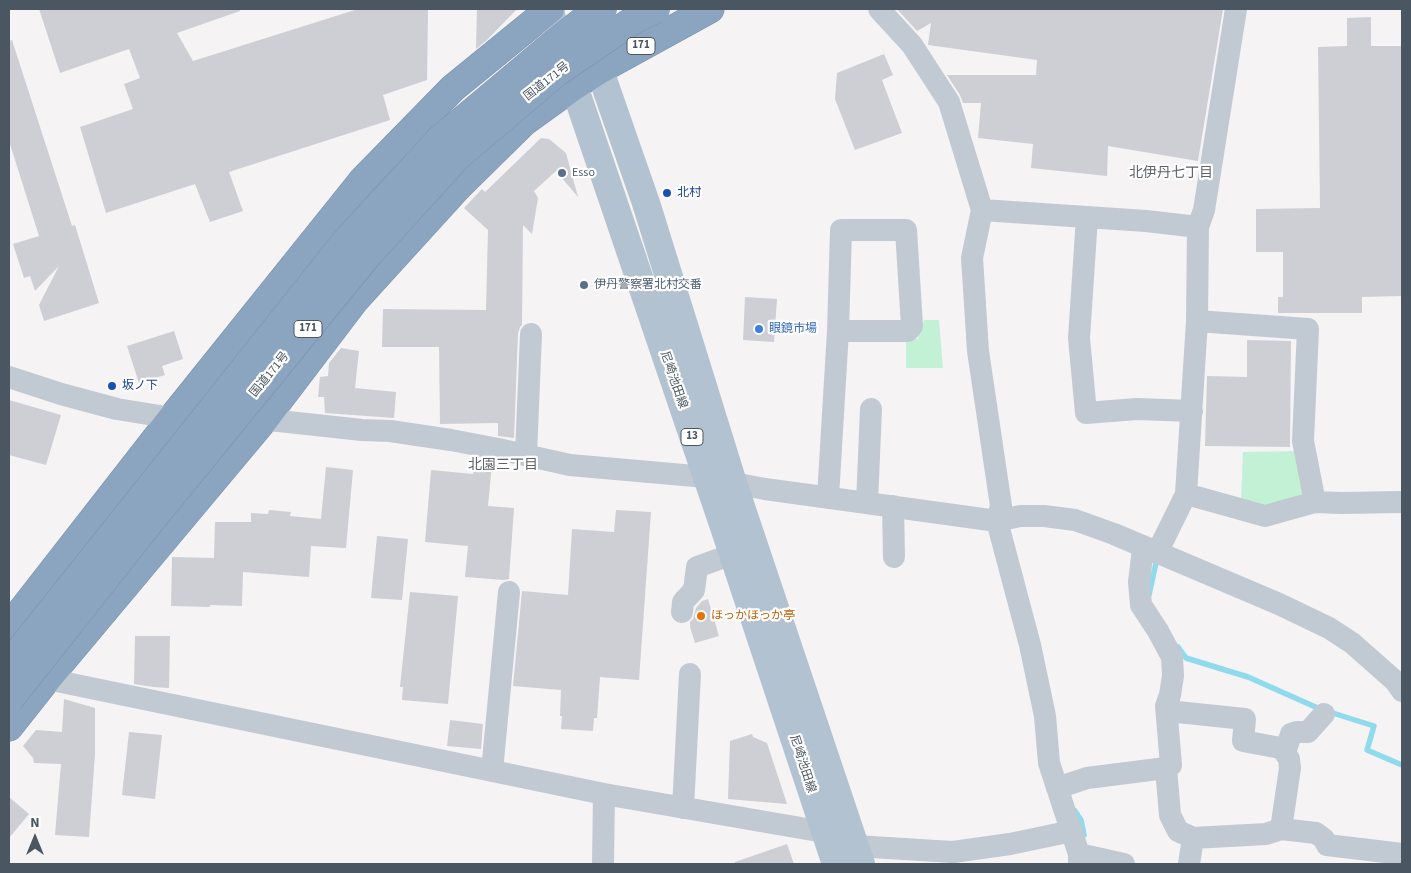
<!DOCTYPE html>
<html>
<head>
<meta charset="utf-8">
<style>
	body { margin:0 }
	#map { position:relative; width:1411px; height:873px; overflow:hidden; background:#f5f3f3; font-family:"Source Sans 3",sans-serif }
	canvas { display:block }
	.frame { position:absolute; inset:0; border:10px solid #4a5661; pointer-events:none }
	.north { position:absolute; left:10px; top:813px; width:50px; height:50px; -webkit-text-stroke:4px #fff; paint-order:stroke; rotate:0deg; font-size:14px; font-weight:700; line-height:20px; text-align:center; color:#4a5661 }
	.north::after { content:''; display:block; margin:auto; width:18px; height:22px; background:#4a5661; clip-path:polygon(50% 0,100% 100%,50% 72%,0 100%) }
</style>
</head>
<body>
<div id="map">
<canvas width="1411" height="873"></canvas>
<div class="frame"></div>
<div class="north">N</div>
</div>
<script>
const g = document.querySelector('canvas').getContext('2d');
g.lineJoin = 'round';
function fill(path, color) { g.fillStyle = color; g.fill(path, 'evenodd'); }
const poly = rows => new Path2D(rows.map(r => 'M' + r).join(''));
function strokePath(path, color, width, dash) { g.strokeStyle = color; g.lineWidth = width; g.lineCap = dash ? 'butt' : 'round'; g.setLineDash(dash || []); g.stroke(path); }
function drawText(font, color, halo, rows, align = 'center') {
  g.font = font + ' "Source Sans 3","Noto Sans JP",sans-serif'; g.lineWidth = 4.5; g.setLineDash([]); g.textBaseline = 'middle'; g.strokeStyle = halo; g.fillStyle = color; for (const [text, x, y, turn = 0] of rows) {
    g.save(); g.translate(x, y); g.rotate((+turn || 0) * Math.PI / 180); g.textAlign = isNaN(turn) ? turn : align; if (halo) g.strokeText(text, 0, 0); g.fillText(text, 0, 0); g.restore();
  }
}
fill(poly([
	[924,320,939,320,943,368,906,368,906,339,918,339,919,324,923,324],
	[1298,451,1305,491,1299,501,1260,508,1241,501,1243,452]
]), '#c3f1d5');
strokePath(poly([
	[1149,595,1156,563],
	[1178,647,1186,658,1248,677,1320,709,1374,726,1367,750,1402,765],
	[1075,811,1081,820,1084,835]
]), '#90daee', 5.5);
fill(poly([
	[39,9,240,9,240,11,177,33,193,61,358,9,428,9,427,80,383,95,390,120,229,172,243,211,210,222,195,184,106,213,80,127,133,109,124,84,140,78,129,49,60,73],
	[477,9,517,9,487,40,476,49],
	[897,9,1223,9,1198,161,1108,146,1107,176,1031,168,1033,144,978,138,981,103,963,103,960,95,947,75,1036,75,1037,60,928,45,931,23,917,31],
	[1371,17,1371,46,1402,46,1402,296,1362,297,1362,313,1278,313,1278,297,1283,297,1283,252,1256,252,1256,209,1320,208,1318,47,1347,46,1347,18],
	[12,40,72,226,75,225,99,303,44,321,39,305,59,266,35,291,30,276,24,278,13,244,39,236,9,141,9,41],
	[884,54,893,75,882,80,902,133,855,150,835,99,837,73],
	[541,138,549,139,566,153,578,197,556,171,534,191,538,198,532,234,523,225,522,325,520,327,518,333,514,438,498,436,498,423,440,424,439,347,382,347,383,309,486,310,488,230,464,208,482,189,485,192],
	[745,297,777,299,774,342,743,340],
	[174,331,183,359,162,366,165,375,139,383,127,346],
	[1247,340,1291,341,1290,447,1205,446,1207,376,1247,377],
	[341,348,359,351,355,388,396,392,394,418,325,413,324,397,318,397,320,377,328,376,329,363],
	[9,400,61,415,46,465,9,455],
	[474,463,492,464,488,506,514,508,509,579,504,580,465,577,468,546,425,542,431,470,473,474],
	[326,467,353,470,346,548,311,546,309,577,243,572,242,606,210,605,210,607,171,606,172,557,214,558,215,522,251,522,251,513,268,514,269,510,291,512,290,516,321,519],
	[616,510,651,512,639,680,600,677,597,718,594,718,593,731,561,729,562,716,560,716,561,690,513,686,522,591,568,595,572,529,614,532],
	[377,536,408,539,402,600,371,598],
	[410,592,458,596,448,704,402,700,403,687,400,687],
	[708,599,719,636,695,643,690,627,690,622,693,619,696,608,702,601],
	[135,636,170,636,169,688,153,687,134,684],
	[64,699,95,708,95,754,89,837,55,835,61,764,34,763,33,758,23,746,36,730,62,732],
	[450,720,483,724,481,749,447,746],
	[129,732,162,735,155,799,122,795],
	[752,734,753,737,767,743,787,804,728,799,730,741],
	[9,797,29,814,9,838],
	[787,844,794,864,735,864,735,862]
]), '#cdcfd5');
const highway = poly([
	[9,627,172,418,362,181,453,88,550,9],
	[9,727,47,679,263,421,355,300,457,188,524,122,574,86,599,70,710,9]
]);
strokePath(highway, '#7690ad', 29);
strokePath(poly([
	[879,9,912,45,949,102,982,210,1146,221,1198,227],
	[982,210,972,258,978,351,1001,506,997,521,1030,645,1045,716,1049,763,1079,854,1079,864],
	[1087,217,1079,338,1086,413,1137,409,1192,411],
	[9,377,61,394,117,409,172,418,186,418],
	[251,420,279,421,362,430,390,431,451,440,498,449,570,465,706,477,733,483,765,489,997,521,1020,516,1044,516,1075,520,1114,534,1279,604,1329,628,1352,643,1395,681,1402,691],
	[526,455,531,334],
	[1186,494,1265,516,1315,502,1303,441,1308,329,1197,321],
	[828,497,838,331,841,230,906,230,912,326,908,331,838,331],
	[1315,502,1341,503,1402,502],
	[867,503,871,409],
	[893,506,894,557],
	[1144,547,1142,557,1139,582,1141,605,1158,631,1172,657,1173,676,1170,695,1166,706,1171,765,1166,768],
	[1157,553,1186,494,1197,321,1198,227,1204,210,1236,9],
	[682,612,683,602,694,590,697,567,733,554],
	[47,679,604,794,824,832,855,846,953,852,1010,844,1072,831],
	[1166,706,1177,712,1245,719,1243,741,1286,749],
	[492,771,509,592],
	[1057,788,1087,778,1166,768,1170,815,1178,831,1193,838],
	[683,808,690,674],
	[1281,829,1290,768,1289,759,1285,753,1291,734,1297,732,1308,732,1324,714],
	[1079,854,1124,864],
	[603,864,604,794],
	[1189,864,1193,838,1266,834,1281,829,1316,833,1324,839,1327,845,1402,854]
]), '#c1cad2', 22);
strokePath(poly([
	[549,9,574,86,724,527,836,864],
	[592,48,646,203,733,483,861,864]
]), '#b3c2d1', 28);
strokePath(highway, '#8ba5c1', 28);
const highwayBridge = poly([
	[9,664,346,241,440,139,545,51,585,19,603,9],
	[9,700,150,522,367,256,458,156,556,73,635,19,656,9]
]);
strokePath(highwayBridge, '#7690ad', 29, []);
strokePath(highwayBridge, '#8ba5c1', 28);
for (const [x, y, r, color] of [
	[562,173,5,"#5c6f8a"],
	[667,193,5,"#1a4fb4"],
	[584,285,5,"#5c6f8a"],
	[759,329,5,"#3f7fe0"],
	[112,386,5,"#1a4fb4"],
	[701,616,5,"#e8710a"]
]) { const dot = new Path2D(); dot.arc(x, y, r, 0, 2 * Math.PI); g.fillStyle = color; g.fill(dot); strokePath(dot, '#fff', 2); }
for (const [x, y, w] of [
	[641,46,28],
	[308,329,28],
	[692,437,22]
]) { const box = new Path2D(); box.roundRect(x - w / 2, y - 8.5, w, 17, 4); g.fillStyle = '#fff'; g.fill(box); strokePath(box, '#4a5661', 1); }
drawText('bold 11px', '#4a5661', null, [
	["171",641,46],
	["171",308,329],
	["13",692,437]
]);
drawText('12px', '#4a5661', '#fff', [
	["国道171号",547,82,-38],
	["国道171号",270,375,-51],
	["尼崎池田線",673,380,71],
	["尼崎池田線",802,764,72]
]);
drawText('12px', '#4e5e75', '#fff', [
	["Esso",572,173],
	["伊丹警察署北村交番",594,285]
], 'left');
drawText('12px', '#164399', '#fff', [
	["北村",677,193],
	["坂ノ下",122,386]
], 'left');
drawText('12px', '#366cbe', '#fff', [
	["眼鏡市場",769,329]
], 'left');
drawText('12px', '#c56008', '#fff', [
	["ほっかほっか亭",711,616]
], 'left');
drawText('14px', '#5f6368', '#fff', [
	["北伊丹七丁目",1171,174],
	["北園三丁目",503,466]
]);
</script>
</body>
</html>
